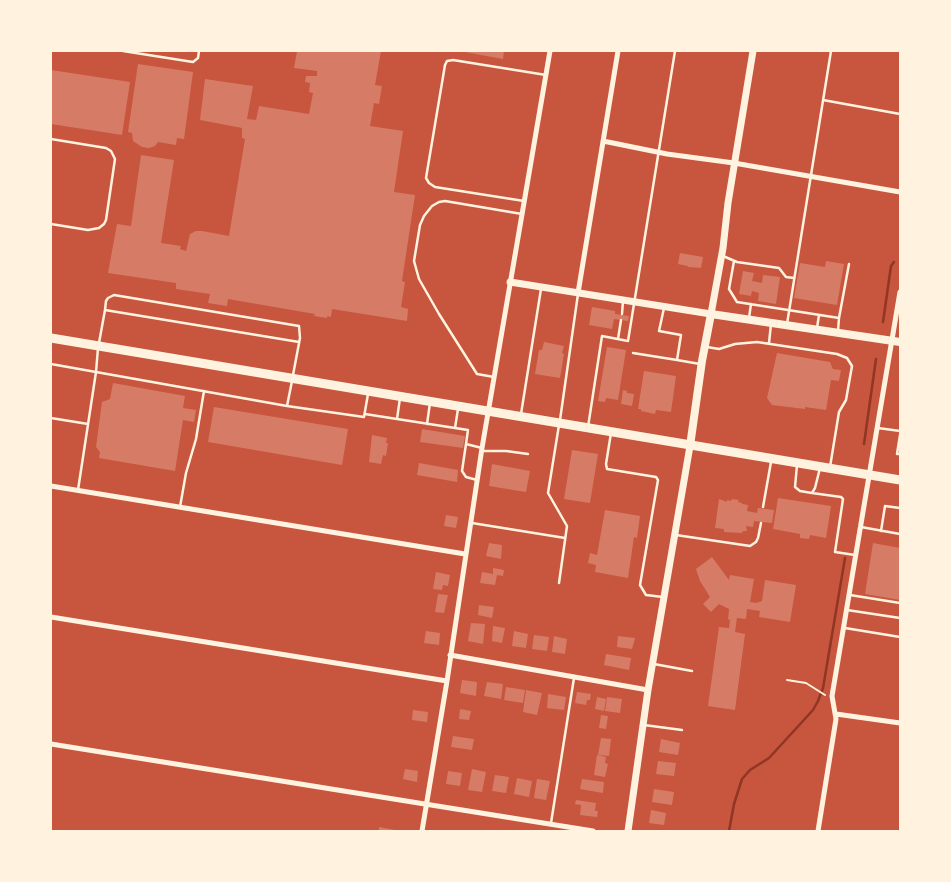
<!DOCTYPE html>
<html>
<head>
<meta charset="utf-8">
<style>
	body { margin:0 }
	#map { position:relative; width:951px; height:882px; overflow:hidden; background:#c8553d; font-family:Poppins,sans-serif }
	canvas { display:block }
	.frame { position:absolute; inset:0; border:52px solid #fff3e0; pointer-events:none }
</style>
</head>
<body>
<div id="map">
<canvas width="951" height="882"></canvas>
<div class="frame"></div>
</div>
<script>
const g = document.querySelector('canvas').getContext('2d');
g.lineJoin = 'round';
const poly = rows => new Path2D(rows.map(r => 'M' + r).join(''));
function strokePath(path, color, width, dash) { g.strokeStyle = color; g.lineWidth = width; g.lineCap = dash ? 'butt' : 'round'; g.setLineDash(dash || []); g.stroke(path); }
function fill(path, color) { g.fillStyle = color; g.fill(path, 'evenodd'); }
strokePath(poly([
	[883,322,891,266,894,262],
	[864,444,876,359],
	[729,831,734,804,742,779,750,770,769,758,813,710,818,701,823,688,845,558]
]), '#8f3625', 2.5);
fill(poly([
	[297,51,381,51,375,85,382,86,379,104,374,103,370,126,403,131,394,192,415,195,402,281,405,282,401,307,408,309,407,321,332,309,331,317,327,316,327,318,314,316,315,314,228,299,227,306,208,303,210,294,176,289,176,283,108,273,117,224,131,226,141,155,174,160,161,243,181,246,180,249,186,251,190,234,196,231,202,231,229,236,245,139,242,138,242,128,200,120,205,79,253,86,247,119,256,120,259,106,309,114,313,93,309,92,310,83,305,82,306,76,317,76,317,71,294,68],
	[459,51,504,51,503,59],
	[138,64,193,72,184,139,177,138,176,145,158,142,155,146,149,148,142,147,133,141,132,133,128,132],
	[51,70,130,82,122,135,51,124],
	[680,253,703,257,701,268,688,267,688,266,678,264],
	[826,261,844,264,837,305,794,298,800,263,825,267],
	[743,271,754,273,752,281,762,283,763,275,780,277,776,304,758,301,759,293,752,291,751,296,739,294],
	[592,307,615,311,615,314,629,316,628,321,614,319,612,329,589,325],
	[544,342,564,346,562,353,564,354,560,378,535,374,539,350,542,350],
	[607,347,626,350,618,400,606,398,605,402,598,401],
	[777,353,830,362,833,369,841,370,839,381,831,380,826,410,805,407,805,409,772,405,767,398],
	[644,371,676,376,671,412,656,410,655,414,641,411,641,409,638,409],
	[113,383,185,396,183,408,196,410,194,422,183,420,175,471,99,458,100,452,96,447,102,402,110,399],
	[623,390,627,391,627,393,634,394,632,406,621,404],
	[214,407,348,429,342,465,208,442],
	[422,429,465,436,463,448,420,442],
	[372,435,387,438,386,443,388,443,386,456,383,455,381,464,369,462],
	[572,450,598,454,590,503,564,499],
	[419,463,458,470,457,482,417,475],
	[492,464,530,471,526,492,489,486],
	[778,498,831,506,826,538,810,535,809,539,800,538,800,534,773,529],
	[719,499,727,502,727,500,731,501,732,499,739,500,738,502,742,503,742,504,748,505,747,511,757,513,758,508,774,510,772,523,754,521,753,527,746,526,747,531,743,531,742,533,724,532,724,529,715,528],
	[605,510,640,516,637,538,634,537,628,578,595,572,596,565,588,563,590,553,597,555],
	[446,515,458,517,456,528,444,526],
	[489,543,502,545,501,559,486,556],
	[873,543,900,548,900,600,865,594],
	[712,557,729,580,730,575,754,579,750,602,756,603,762,601,765,580,796,585,790,622,759,617,760,611,747,609,746,619,737,618,735,632,745,634,735,710,708,706,719,627,729,628,730,619,728,620,729,609,719,604,711,612,703,604,710,597,700,581,696,569],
	[493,568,504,570,503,576,497,575,495,585,480,583,482,572,493,574],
	[436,572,450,575,448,586,443,585,442,590,433,589],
	[438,594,448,595,444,613,435,612],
	[479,605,494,607,492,618,478,615],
	[471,623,485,624,483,644,468,641],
	[493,626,505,628,502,643,492,641],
	[426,631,440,633,439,645,424,643],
	[514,631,528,634,526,648,512,646],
	[534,635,549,637,547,651,532,649],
	[554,636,567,639,565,654,552,652],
	[618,636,635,638,632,649,617,647],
	[606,654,631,658,629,670,604,665],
	[462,680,477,682,476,696,460,693],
	[487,682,503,684,501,699,484,696],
	[506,687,525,690,523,703,504,700],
	[526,690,542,693,537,715,523,712],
	[577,692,591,694,590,700,587,700,586,705,575,703],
	[548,694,566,697,564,710,547,708],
	[597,697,606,699,604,711,595,709],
	[607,697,622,699,620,713,605,711],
	[460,709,471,711,469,720,459,719],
	[413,710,428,712,427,722,412,720],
	[601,715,608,716,606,729,599,728],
	[453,736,474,739,472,750,451,747],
	[601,738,611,739,609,756,598,755],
	[661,739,680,743,678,755,659,752],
	[597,755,606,757,605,763,608,764,605,777,594,775],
	[658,761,676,763,674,776,656,774],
	[405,769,418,771,417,782,403,779],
	[472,769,486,772,482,792,468,790],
	[448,771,462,773,460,786,446,784],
	[495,775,509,777,506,793,492,791],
	[517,778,532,781,529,797,514,794],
	[537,779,550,781,546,800,534,798],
	[582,779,604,782,603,793,580,789],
	[654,789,674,792,672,805,652,802],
	[576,800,596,803,595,811,598,811,597,817,580,815,581,805,575,804],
	[651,810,666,813,664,825,649,823],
	[379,827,395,830,395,831,379,831]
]), '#d67c66');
strokePath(poly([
	[787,680,806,683,825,695]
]), '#fff3e0', 2);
strokePath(poly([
	[123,51,193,62,198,58,199,51],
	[823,100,900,114],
	[51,139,106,148,111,151,115,159,106,220,104,224,99,228,88,230,51,224],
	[524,201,435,187,429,183,426,178,445,65,447,61,453,60,546,75],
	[723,256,737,262,779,268,786,277,794,278],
	[734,261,729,289,737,302,839,318,849,264],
	[664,308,659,331,681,335,677,360,700,364],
	[622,314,623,301],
	[749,318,751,304],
	[787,324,831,51],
	[817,328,819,315],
	[838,331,839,318],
	[618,339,621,320],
	[99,343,105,310],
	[769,343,771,324],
	[707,347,719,349,735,344,757,342,837,354,847,358,852,366,846,400,839,412,830,467],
	[633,353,677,360],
	[51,364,287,406,364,417,368,394],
	[293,375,300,338,299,326,114,295,108,298,106,301,105,310,299,342],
	[494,377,477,374,439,314,419,279,414,261,420,225,424,216,432,206,439,202,445,201,522,214],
	[287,406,292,381],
	[365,414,397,419,400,398],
	[521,414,541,289],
	[51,418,88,424],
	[397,419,455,428,458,409],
	[560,420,578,294],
	[427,424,430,403],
	[588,427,602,336,628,341,675,51],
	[455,428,468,430,466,444,482,448],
	[878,428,900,431],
	[611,433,606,464,607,469,656,477,658,480,640,585,646,595,663,597],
	[900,435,897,454,900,454],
	[466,444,462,471,466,477,477,480],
	[482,451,506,451,528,454],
	[797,465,795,487,800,491,812,493,815,488,820,468],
	[78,490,96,372,98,348],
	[812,493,841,497,843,499,835,552,855,555],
	[180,507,186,473,196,439,204,391],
	[763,507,771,462],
	[472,523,565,538],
	[861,527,900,534],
	[881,531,885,506,900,508],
	[676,535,750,546,756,542,758,538,761,523],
	[559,583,567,526,548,493,559,425],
	[850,595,900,603],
	[847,610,900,618],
	[845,628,900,637],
	[654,664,692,671],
	[644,725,682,730],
	[551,823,574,678]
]), '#fff3e0', 2.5);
strokePath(poly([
	[603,141,667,154,734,163,900,192],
	[578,293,618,51],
	[51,486,465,554],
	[51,617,447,681],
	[450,655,648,690],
	[836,714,900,723],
	[51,744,593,831],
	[422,831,447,681,482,448,550,51],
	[818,831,836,719,832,696,900,292]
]), '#fff3e0', 5);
strokePath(poly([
	[510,282,711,314,723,248,728,203,753,51],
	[628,831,648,690,690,446]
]), '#fff3e0', 7);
strokePath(poly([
	[690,446,702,361,711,314,900,342]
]), '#fff3e0', 8);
strokePath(poly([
	[51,338,900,480]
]), '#fff3e0', 9);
</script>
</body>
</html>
